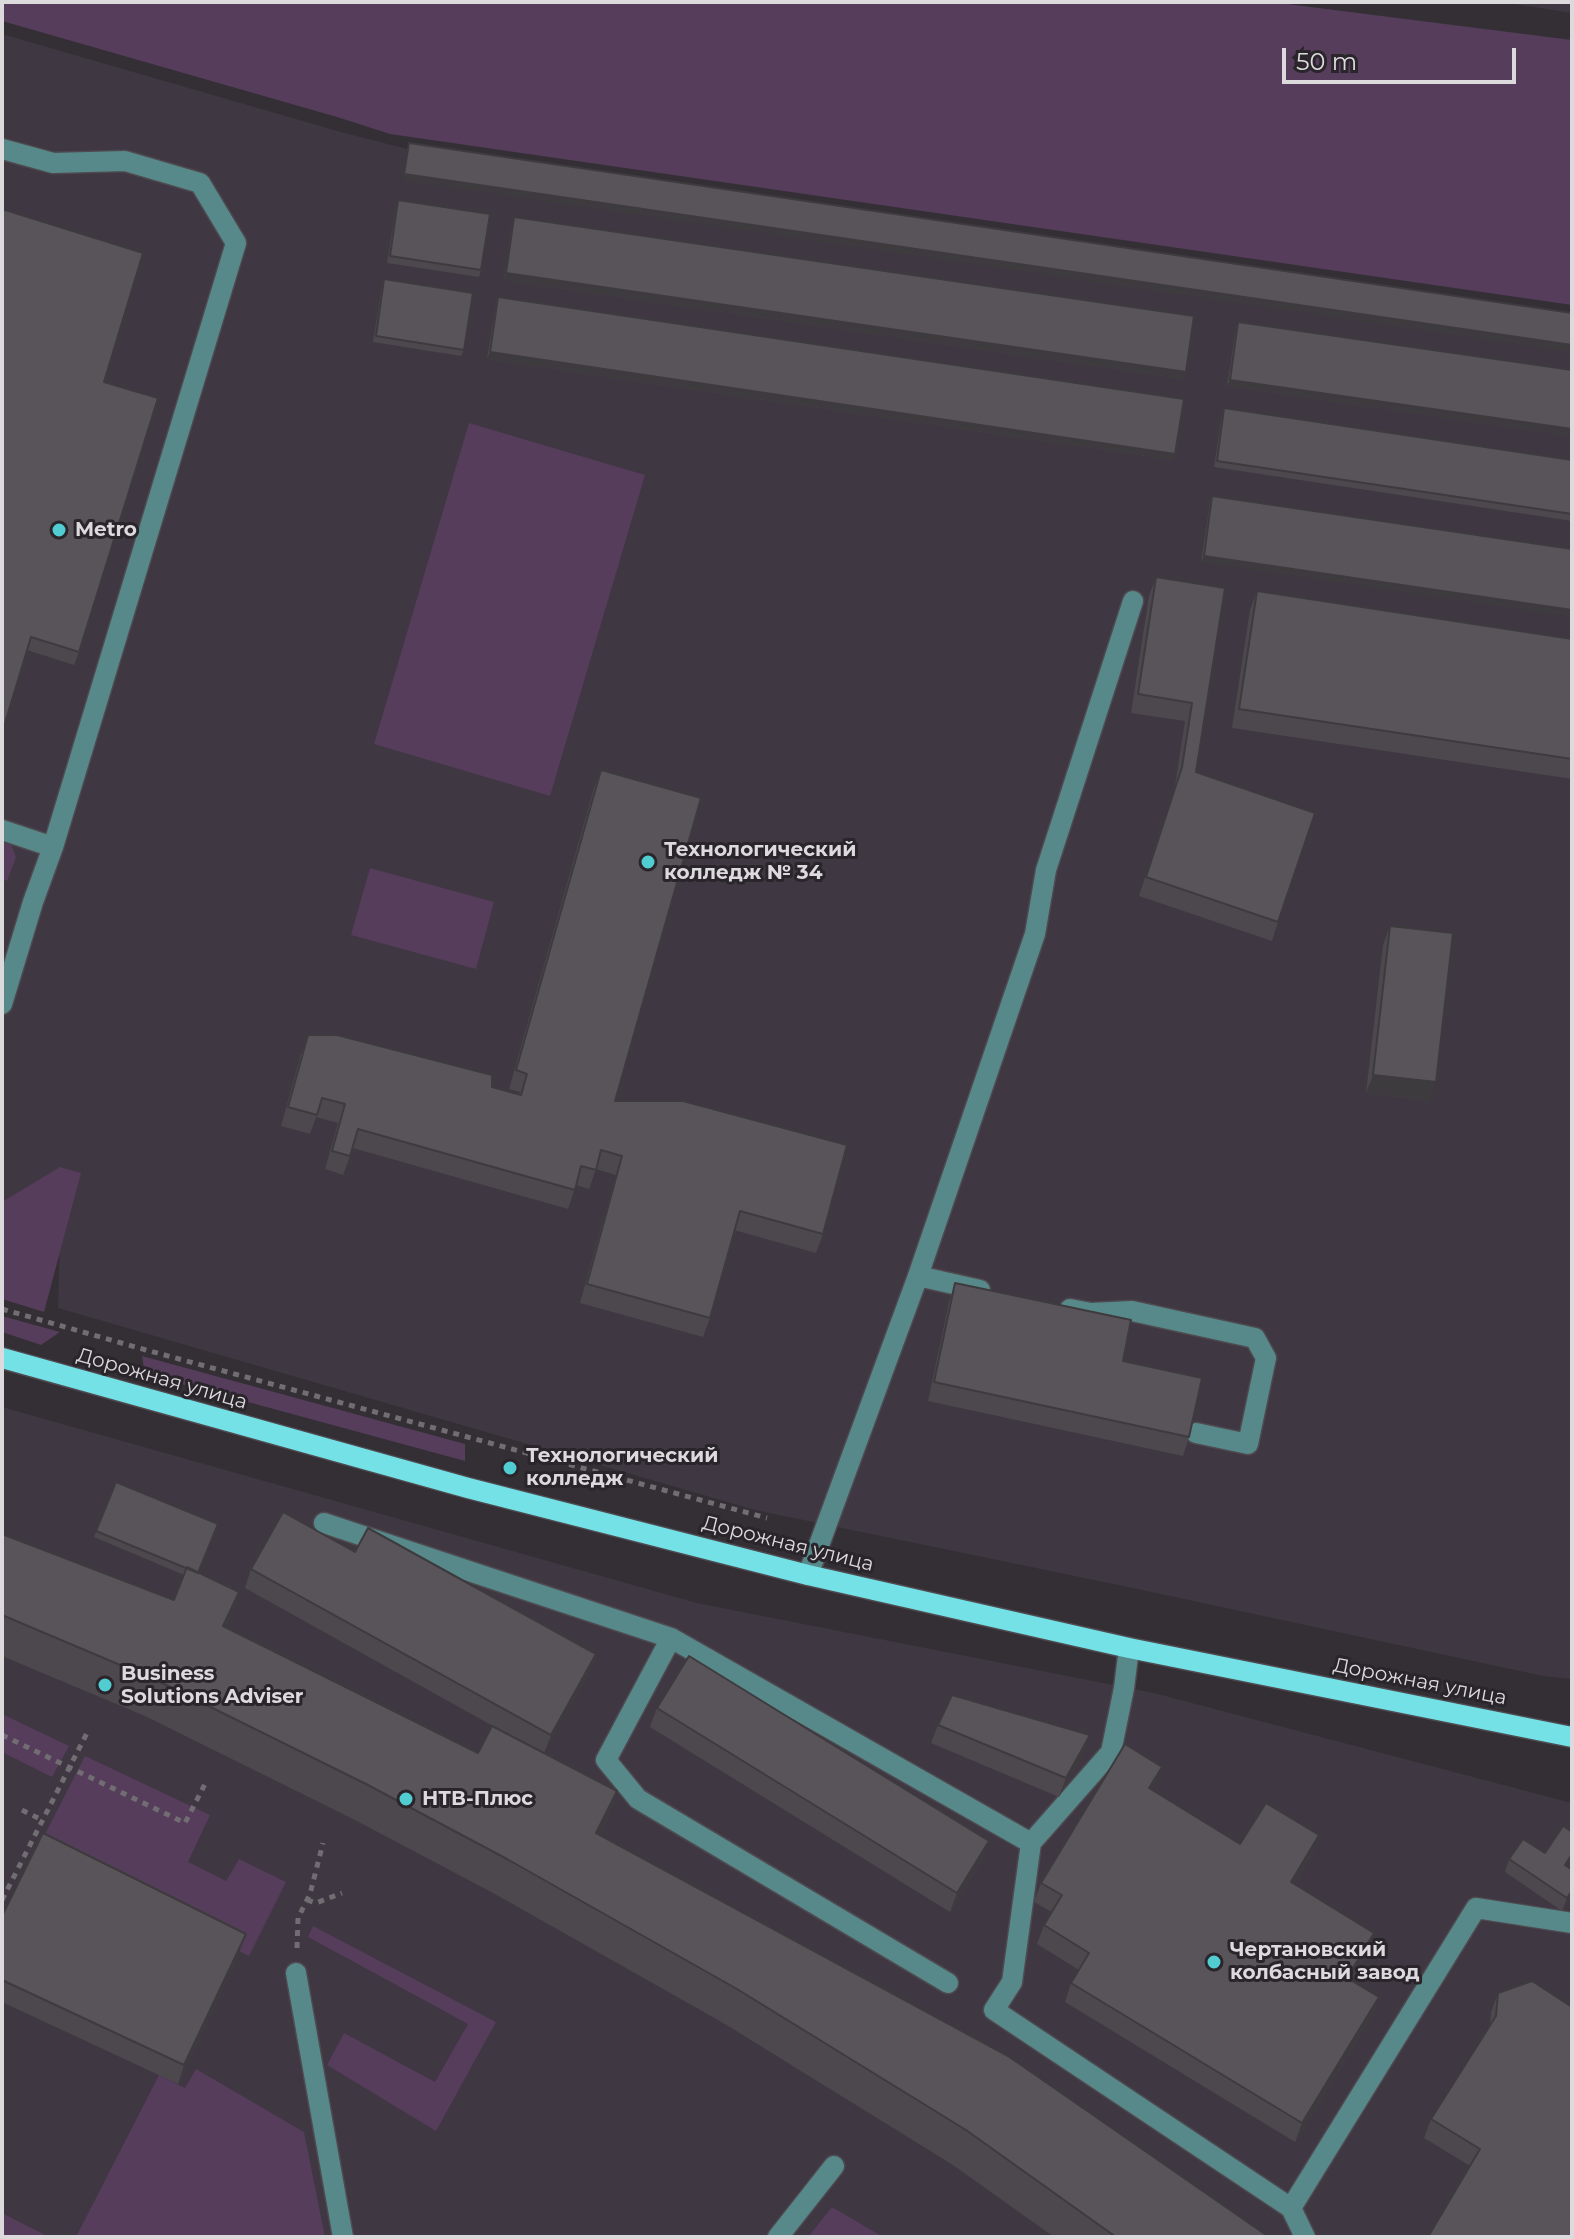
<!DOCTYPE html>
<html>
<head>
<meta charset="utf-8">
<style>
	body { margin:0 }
	#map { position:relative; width:1574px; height:2239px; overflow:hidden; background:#332f35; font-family:Montserrat,sans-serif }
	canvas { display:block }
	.frame { position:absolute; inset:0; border:4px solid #dddade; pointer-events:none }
	.scale { position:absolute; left:1282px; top:48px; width:234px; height:36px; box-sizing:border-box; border:4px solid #dddade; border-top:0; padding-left:10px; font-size:24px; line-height:28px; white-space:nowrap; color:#dddade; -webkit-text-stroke:6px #29252b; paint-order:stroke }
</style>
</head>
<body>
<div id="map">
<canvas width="1574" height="2239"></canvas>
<div class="frame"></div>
<div class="scale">50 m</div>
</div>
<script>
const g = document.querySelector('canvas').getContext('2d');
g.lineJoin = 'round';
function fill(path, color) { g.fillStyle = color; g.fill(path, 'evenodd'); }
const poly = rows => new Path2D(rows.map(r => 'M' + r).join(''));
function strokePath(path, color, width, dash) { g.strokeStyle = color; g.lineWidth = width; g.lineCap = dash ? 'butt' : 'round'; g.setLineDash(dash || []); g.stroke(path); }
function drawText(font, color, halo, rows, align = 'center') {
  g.font = font + ' Montserrat,sans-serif'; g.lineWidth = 6; g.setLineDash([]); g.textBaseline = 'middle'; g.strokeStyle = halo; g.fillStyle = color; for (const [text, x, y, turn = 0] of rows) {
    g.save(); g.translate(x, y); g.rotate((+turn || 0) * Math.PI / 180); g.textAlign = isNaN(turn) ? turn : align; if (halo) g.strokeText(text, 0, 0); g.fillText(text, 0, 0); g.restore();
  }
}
fill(poly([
	[1501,2,1572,2,1572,13],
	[2,34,341,132,407,149,1572,320,1572,1679,1543,1676,1128,1587,755,1510,58,1308,60,1229,2,1211],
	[2,1407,697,1603,1154,1693,1572,1803,1572,2237,2,2237]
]), '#3f3742');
fill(poly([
	[2,2,1271,2,1572,40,1572,305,390,134,337,117,2,21],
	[469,423,645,475,550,796,374,744],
	[2,842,11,845,16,857,7,881,2,879],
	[370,868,494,902,476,969,351,935],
	[60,1167,81,1173,44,1312,2,1299,2,1202],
	[2,1316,60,1332,41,1345,2,1332],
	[142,1356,465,1444,465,1461,145,1374],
	[2,1714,69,1746,52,1777,2,1752],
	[85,1756,210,1815,188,1862,226,1881,239,1859,286,1882,249,1956,36,1852],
	[313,1926,496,2022,436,2131,327,2065,344,2033,435,2082,468,2024,308,1937],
	[196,2069,304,2132,325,2237,76,2237,159,2075,185,2088],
	[832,2207,883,2237,808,2237],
	[2,2213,49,2237,2,2237]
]), '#553d5b');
const minor = poly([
	[2,149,53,163,125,161,200,183,236,243,53,847,33,902,2,1004],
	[2,830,53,847],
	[918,1276,980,1290],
	[1070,1309,1091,1313,1132,1311,1255,1338,1266,1358,1248,1444,1196,1433],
	[324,1523,671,1638,1031,1843],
	[808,1575,918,1276,1035,934,1046,870,1133,601],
	[671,1638,606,1760,638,1799,948,1983],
	[1129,1648,1124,1688,1111,1752,1031,1843,1012,1982,994,2010,1291,2208,1305,2237],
	[296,1973,343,2237],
	[1291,2208,1476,1908,1572,1923],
	[778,2237,834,2166]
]);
const major = poly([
	[2,1358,468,1488,808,1575,1129,1648,1572,1737]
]);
strokePath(minor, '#4e4a50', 23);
strokePath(major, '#4e4a50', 23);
strokePath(poly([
	[2,1309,146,1350,767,1518],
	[2,1735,185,1823,205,1784],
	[22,1810,42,1820],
	[2,1900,89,1729],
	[307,1900,316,1903,342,1893],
	[297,1948,298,1918,310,1894,323,1843]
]), '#716d72', 5, [6, 6]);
strokePath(minor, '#57898a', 20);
strokePath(major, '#73e1e5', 20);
fill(poly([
	[398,200,481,270,479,277,387,263,396,207],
	[514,217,1186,372,1184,379,504,280,512,224],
	[384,279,464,350,461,356,373,342,382,286],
	[498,297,1175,454,1173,460,487,359,496,304],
	[1238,322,1572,370,1572,436,1227,386,1236,328],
	[104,382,79,652,74,665,27,650],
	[1224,408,1572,460,1572,521,1214,467,1222,414],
	[1212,496,1572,549,1201,562,1210,502],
	[1156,577,1225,588,1196,772,1278,922,1272,941,1139,896,1175,786,1185,721,1131,713,1149,596],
	[1257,591,1572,639,1572,779,1232,728,1250,610],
	[601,770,615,1101,823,1234,816,1253,734,1230,710,1318,703,1337,580,1303,616,1175,596,1169,589,1189,576,1185,568,1209,353,1148,343,1175,325,1169,338,1123,316,1117,310,1134,281,1126,301,1054,308,1035,519,1094,520,1092,509,1089,594,788],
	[1390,926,1429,1101,1366,1093,1383,945],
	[955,1283,1189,1437,1183,1456,928,1401,949,1302],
	[116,1482,198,1573,239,1592,226,1627,478,1753,518,1740,245,1588,251,1569,355,1552,596,1654,589,1673,544,1753,617,1791,605,1826,600,1835,1269,2237,1054,2237,953,2165,725,2024,495,1894,353,1819,145,1716,2,1656,2,1534,174,1600,184,1575,94,1537],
	[657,1708,982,1860,950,1912,650,1727],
	[938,1725,1083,1754,1059,1797,931,1743],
	[1162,1767,1152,1790,1240,1844,1319,1835,1312,1854,1294,1884,1374,1933,1367,1952,1351,1980,1379,1997,1372,2016,1295,2142,1065,2002,1071,1983,1079,1970,1037,1944,1044,1925,1052,1912,1034,1902,1041,1883],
	[1572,1832,1572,1860,1567,1867,1572,1870,1572,1896,1562,1911,1505,1872,1509,1859,1545,1853],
	[2,1916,239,1953,178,2084,2,2002],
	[1498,1993,1572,2007,1470,2166,1424,2138,1431,2119,1490,2026,1491,2012]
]), '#4d484d');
fill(poly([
	[404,174,1572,345,1572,352,401,180],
	[506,273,1186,372,1184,379,504,280],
	[490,352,1175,454,1173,460,487,359],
	[1230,380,1572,429,1572,436,1227,386],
	[1204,556,1572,610,1572,617,1201,562],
	[1373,1075,1436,1082,1429,1101,1366,1093],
	[239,1592,226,1627,223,1626],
	[596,1654,589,1673,544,1754,551,1735],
	[1090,1735,1083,1754,1059,1797,1066,1778],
	[1162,1767,1155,1785,1142,1807,1149,1788],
	[617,1791,605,1826,583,1868,596,1833],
	[1319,1835,1312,1854,1284,1901,1291,1882],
	[989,1841,982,1860,950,1912,957,1893],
	[1572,1854,1572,1860,1560,1878,1565,1865],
	[1572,1891,1572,1896,1562,1911,1567,1898],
	[1374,1933,1367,1952,1340,1997,1347,1978],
	[246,1934,239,1953,178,2084,184,2065],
	[1379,1997,1372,2016,1295,2142,1302,2123]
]), '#3e3b3f');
const building = poly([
	[409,143,1572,313,1572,345,404,174,409,143],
	[398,200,490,214,481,270,390,256,398,200],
	[2,209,143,253,104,382,158,398,79,652,31,637,2,733,2,209],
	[514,217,1194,316,1186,372,506,273,514,217],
	[384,279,473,293,464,350,376,336,384,279],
	[498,297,1184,399,1175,454,490,352,498,297],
	[1238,322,1572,370,1572,429,1230,380,1238,322],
	[1224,408,1572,460,1572,514,1217,461,1224,408],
	[1212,496,1572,549,1572,610,1204,556,1212,496],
	[1156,577,1225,588,1196,772,1315,813,1278,922,1146,877,1182,767,1192,703,1138,694,1156,577],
	[1257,591,1572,639,1572,759,1239,709,1257,591],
	[601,770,701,798,615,1101,683,1101,847,1145,823,1234,740,1211,710,1318,587,1284,622,1156,601,1150,596,1170,581,1166,575,1190,358,1129,350,1156,332,1151,345,1104,322,1098,317,1115,288,1107,308,1035,337,1035,492,1075,492,1087,521,1095,527,1074,516,1070,601,770],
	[1390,926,1453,933,1436,1082,1373,1075,1390,926],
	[955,1283,1131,1320,1123,1361,1202,1378,1189,1437,934,1382,955,1283],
	[116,1482,218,1524,198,1573,96,1531,116,1482],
	[283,1512,355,1552,368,1528,596,1654,551,1735,251,1569,283,1512],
	[2,1534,174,1600,187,1567,239,1592,223,1626,478,1753,492,1726,617,1791,596,1833,1008,2056,1269,2237,1116,2237,966,2130,737,1989,507,1859,366,1784,158,1681,2,1615,2,1534],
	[689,1656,989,1841,957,1893,657,1708,689,1656],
	[952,1695,1090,1735,1066,1778,938,1725,952,1695],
	[1125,1744,1162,1767,1149,1788,1240,1844,1266,1803,1319,1835,1291,1882,1374,1933,1347,1978,1379,1997,1302,2123,1071,1983,1089,1953,1044,1925,1062,1895,1041,1883,1125,1744],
	[1563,1826,1572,1832,1572,1854,1565,1865,1572,1870,1572,1891,1567,1898,1509,1859,1523,1839,1545,1853,1563,1826],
	[43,1833,246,1934,184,2065,2,1980,2,1916,43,1833],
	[1532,1981,1572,2007,1572,2237,1428,2237,1480,2149,1431,2119,1496,2016,1498,1993,1532,1981]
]);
fill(building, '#59545a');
strokePath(building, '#3e3b3f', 2);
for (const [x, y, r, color] of [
	[59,530,8,"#51ccd1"],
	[648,862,8,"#51ccd1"],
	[510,1468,8,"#51ccd1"],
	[105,1685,8,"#51ccd1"],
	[406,1799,8,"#51ccd1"],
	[1214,1962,8,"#51ccd1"]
]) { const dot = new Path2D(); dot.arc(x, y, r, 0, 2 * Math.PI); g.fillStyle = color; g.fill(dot); strokePath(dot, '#29252b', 3); }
drawText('bold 20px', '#dddade', '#29252b', [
	["Metro",75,530],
	["Технологический",664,850],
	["колледж № 34",664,873],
	["Технологический",526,1456],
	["колледж",526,1479],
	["Business",121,1674],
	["Solutions Adviser",121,1697],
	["НТВ-Плюс",422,1799],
	["Чертановский",1230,1950],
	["колбасный завод",1230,1973]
], 'left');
drawText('20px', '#dddade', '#29252b', [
	["Дорожная улица",162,1379,16],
	["Дорожная улица",788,1544,14],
	["Дорожная улица",1420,1682,11]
]);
</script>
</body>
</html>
